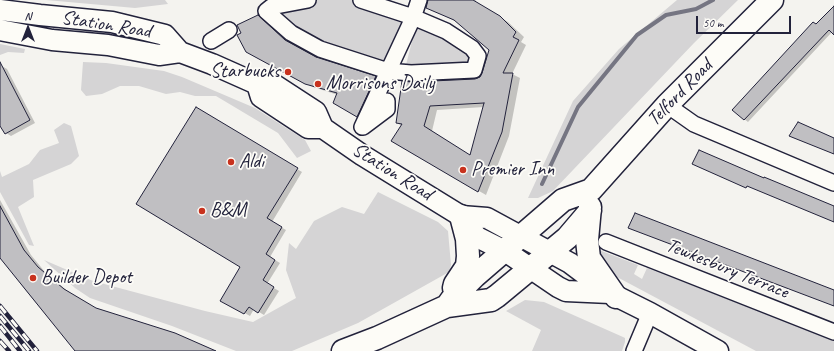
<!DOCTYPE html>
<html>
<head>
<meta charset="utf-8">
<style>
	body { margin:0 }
	#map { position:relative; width:834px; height:351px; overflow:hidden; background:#f4f3ef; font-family:Caveat,sans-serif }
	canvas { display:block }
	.north { position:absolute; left:8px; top:8px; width:40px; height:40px; -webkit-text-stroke:3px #fdfcf7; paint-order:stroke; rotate:0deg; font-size:11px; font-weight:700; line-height:16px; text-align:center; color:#22223b }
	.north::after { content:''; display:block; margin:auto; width:14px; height:18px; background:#22223b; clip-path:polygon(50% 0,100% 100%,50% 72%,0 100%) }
	.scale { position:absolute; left:696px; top:16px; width:95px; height:18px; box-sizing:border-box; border:2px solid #22223b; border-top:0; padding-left:5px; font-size:12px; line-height:14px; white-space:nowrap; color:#22223b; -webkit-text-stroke:3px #fdfcf7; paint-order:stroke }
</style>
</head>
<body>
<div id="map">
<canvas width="834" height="351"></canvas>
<div class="north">N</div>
<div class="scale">50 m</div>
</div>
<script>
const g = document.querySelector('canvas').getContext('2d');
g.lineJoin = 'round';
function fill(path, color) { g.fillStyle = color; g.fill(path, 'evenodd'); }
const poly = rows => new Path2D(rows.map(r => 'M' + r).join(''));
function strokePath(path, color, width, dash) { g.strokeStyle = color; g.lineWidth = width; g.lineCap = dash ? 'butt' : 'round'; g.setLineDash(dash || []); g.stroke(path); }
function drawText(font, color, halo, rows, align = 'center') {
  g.font = font + ' Caveat,sans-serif'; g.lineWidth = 3.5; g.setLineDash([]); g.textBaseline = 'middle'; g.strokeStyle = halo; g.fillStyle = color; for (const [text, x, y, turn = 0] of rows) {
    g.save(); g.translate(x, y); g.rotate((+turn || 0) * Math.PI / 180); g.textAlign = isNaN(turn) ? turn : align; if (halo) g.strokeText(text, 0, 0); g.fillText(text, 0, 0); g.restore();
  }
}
fill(poly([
	[46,0,165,0,168,4,135,8],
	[315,0,355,0,404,22,384,68,309,43,269,9],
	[677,0,738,0,694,43,553,191,538,198,528,198,573,101,619,49],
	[416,25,475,52,472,62,466,66,405,69],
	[0,44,25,49,24,53,8,52,0,55],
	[83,62,106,63,164,71,182,77,255,108,305,140,311,151,297,158,278,133,216,96,195,96,180,92,166,94,139,86,120,86,102,94,86,96,81,90],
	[64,123,71,126,79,156,71,164,33,180,34,197,18,207,34,246,29,245,0,192,0,171,2,177,29,164,40,150,59,143,54,130],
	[378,192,438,222,448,231,451,265,449,272,358,323,292,351,236,351,172,326,90,298,75,288,44,260,93,281,205,311,253,322,296,298,286,270,289,243,296,249,314,221,342,207,364,214],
	[599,250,638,265,634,274,642,279,647,268,834,340,834,351,756,351,617,277,602,264],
	[525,300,544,302,623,337,625,338,625,342,622,351,532,351,541,330,506,311]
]), '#d5d4d5');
fill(poly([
	[428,0,476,0,475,2,508,22,524,37,521,42,526,45,512,74,520,78,509,136,486,195,392,141,402,126,397,123,481,78,490,50,457,22,427,7],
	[484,107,470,156,432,131,437,110],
	[834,8,834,33,832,32,748,122,744,119],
	[258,16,266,21,292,45,315,58,375,77,382,81,364,120,335,102,338,95,313,87,254,56,242,33],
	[0,65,7,69,35,123,11,136,6,133,0,124],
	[196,108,302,172,272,222,286,230,270,257,280,263,267,284,279,291,264,315,254,309,250,316,221,300,241,267],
	[0,200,31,255,45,272,71,294,96,309,213,351,76,351,27,292,0,257]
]), '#0003');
strokePath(poly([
	[542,184,578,107,637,35,666,15,696,9,713,0]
]), '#757582', 4);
const building = poly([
	[428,0,473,0,500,16,516,32,513,37,519,40,503,73,513,73,502,132,478,192,391,141,402,124,396,123,402,81,411,82,475,79,480,77,482,73,489,50,454,20,426,8,428,0],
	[484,103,470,155,424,126,430,106,484,103],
	[834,6,834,35,829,30,744,120,732,110,813,22,816,24,834,6],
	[258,15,285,40,316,57,376,76,357,117,333,103,337,93,305,84,246,52,237,35,241,33,237,25,258,15],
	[0,62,30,120,5,134,0,126,0,62],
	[196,107,298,168,267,218,282,227,266,254,275,260,263,280,274,287,258,313,249,307,244,314,220,301,240,267,136,204,196,107],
	[798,122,834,138,834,154,789,136,798,122],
	[699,150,764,178,764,177,834,206,834,222,747,186,746,188,692,164,699,150],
	[0,206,24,250,38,267,64,289,96,308,175,333,216,351,75,351,0,258,0,206],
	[635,213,834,290,834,306,628,228,635,213]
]);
fill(building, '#c0bfc2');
strokePath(building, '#22223b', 1);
const minor = poly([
	[308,0,271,7,266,11,291,33,320,49,388,71,411,73,474,70,478,56,472,48,446,31,413,17,361,0],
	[211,41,229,30],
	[667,105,694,124,834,183],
	[362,127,413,18,419,0],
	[363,127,387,109,387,101],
	[606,242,834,332],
	[634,351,650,313]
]);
const major = poly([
	[0,10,40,15,112,22,165,35,180,52,212,64,257,84,270,82,316,112,323,128,362,155,461,216,477,237,505,251,558,287,566,291,610,293],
	[0,30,52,40,108,45,159,55,180,52],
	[257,84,261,97,308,128,323,128],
	[461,216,487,218,570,263,610,293,650,313,718,351]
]);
const highway = poly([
	[590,207,587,240,589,258,616,297],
	[454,288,455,284,467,266,468,256,467,239,461,216],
	[447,306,452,299,475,276,563,200,591,190,667,105,772,0],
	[343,351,377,338,447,306,491,300,497,296,567,238,590,211]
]);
strokePath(minor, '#22223b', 18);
strokePath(major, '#22223b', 23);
strokePath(highway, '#22223b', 25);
strokePath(minor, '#fdfcf7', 15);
strokePath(major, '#fdfcf7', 20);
strokePath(highway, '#fdfcf7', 22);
const rail = poly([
	[0,306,37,351],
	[0,316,29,351],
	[0,326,20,351],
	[0,341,9,351]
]);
strokePath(rail, '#22223b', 4.5);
strokePath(rail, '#fdfcf7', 3, [9]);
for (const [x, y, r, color] of [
	[288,72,4,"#c8321e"],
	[318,84,4,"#c8321e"],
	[231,162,4,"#c8321e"],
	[463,170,4,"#c8321e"],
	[202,211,4,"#c8321e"],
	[33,278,4,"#c8321e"]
]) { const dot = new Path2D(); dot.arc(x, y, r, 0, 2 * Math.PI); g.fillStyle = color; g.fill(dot); strokePath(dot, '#fdfcf7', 1.5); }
drawText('20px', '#22223b', '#fdfcf7', [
	["Station Road",106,25,9],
	["Telford Road",680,93,-46],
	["Station Road",392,172,32],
	["Tewkesbury Terrace",727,269,22]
]);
drawText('20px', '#22223b', '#fdfcf7', [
	["Starbucks",280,72,"right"],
	["Morrisons Daily",326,84],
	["Aldi",239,162],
	["Premier Inn",471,170],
	["B&M",210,211],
	["Builder Depot",41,278]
], 'left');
</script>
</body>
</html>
